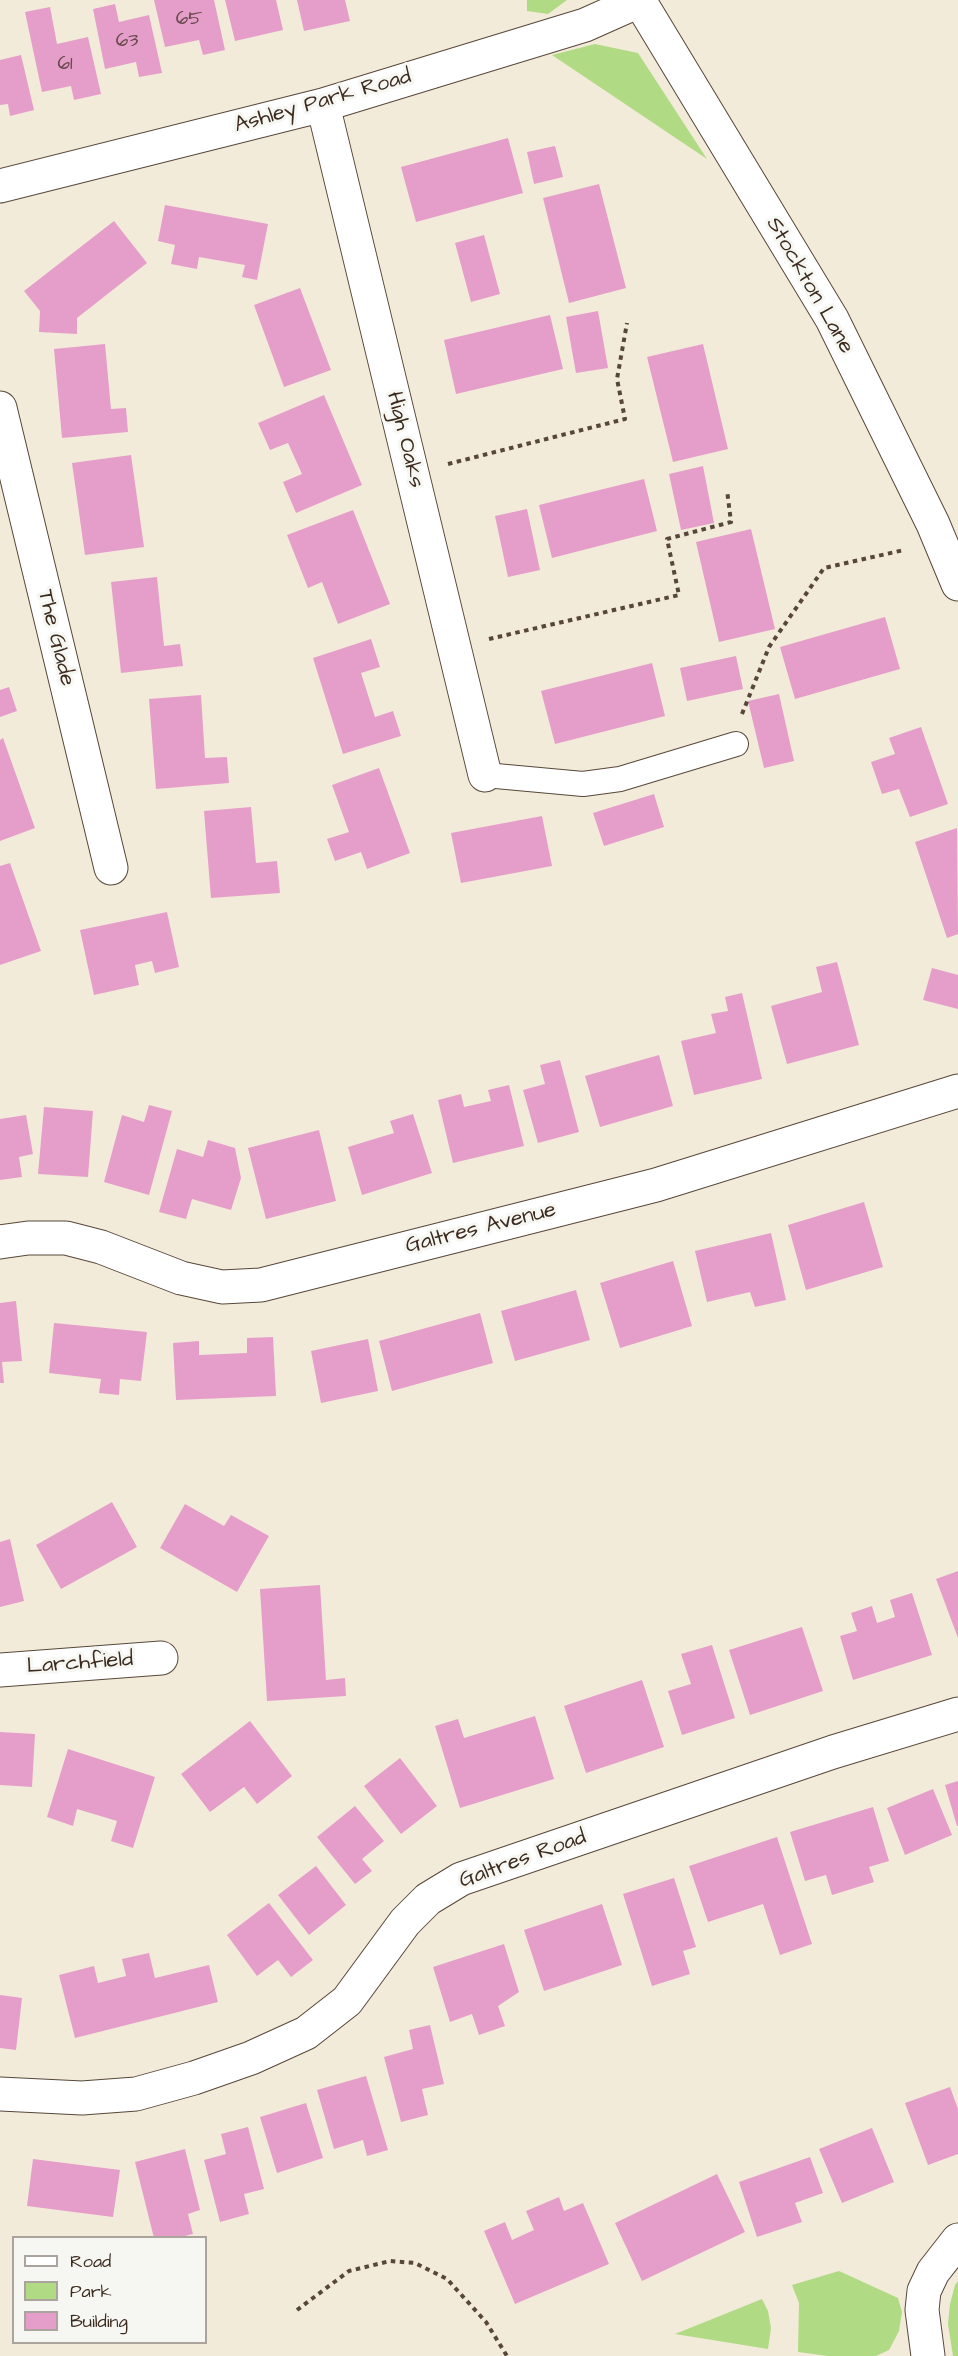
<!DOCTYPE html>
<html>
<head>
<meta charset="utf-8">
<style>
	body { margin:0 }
	#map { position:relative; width:958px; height:2356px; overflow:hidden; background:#f3ebd9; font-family:"Architects Daughter",sans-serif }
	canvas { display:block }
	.legend { position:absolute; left:12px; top:2236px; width:195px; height:108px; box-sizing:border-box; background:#f6f6f2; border:2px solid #aba49d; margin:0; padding:8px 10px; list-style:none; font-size:18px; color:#3b2a1e }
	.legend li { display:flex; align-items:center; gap:12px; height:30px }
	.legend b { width:30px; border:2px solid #aba49d }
</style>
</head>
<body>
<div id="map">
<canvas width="958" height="2356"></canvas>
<ul class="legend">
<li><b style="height:8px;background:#fff"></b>Road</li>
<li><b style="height:16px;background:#b1da84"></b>Park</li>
<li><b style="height:16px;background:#e59eca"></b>Building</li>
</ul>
</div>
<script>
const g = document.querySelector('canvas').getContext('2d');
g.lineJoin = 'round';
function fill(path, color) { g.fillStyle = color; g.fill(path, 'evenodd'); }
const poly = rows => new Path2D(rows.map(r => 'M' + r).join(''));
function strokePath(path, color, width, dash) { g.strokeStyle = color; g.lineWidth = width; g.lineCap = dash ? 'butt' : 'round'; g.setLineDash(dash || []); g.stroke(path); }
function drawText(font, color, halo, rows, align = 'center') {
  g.font = font + ' "Architects Daughter",sans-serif'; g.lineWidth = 6; g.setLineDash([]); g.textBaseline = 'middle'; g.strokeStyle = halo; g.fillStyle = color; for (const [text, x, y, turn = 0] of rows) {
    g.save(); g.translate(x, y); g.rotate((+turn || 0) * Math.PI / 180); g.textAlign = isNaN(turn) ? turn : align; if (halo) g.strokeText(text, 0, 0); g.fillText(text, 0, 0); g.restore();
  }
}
fill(poly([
	[527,0,567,0,548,14,527,11],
	[595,44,638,53,707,159,552,55],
	[839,2271,898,2298,902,2312,899,2331,889,2350,876,2356,828,2356,798,2352,799,2303,792,2285],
	[958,2281,958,2356,953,2356,948,2324,950,2304,955,2285],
	[762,2299,768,2311,771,2328,768,2349,675,2334]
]), '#b1da84');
fill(poly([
	[154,0,214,0,225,50,203,55,199,40,165,47],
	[225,0,276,0,283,30,235,41],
	[297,0,345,0,350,21,304,31],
	[115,4,119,22,149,15,162,73,139,77,136,62,105,69,93,9],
	[50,7,57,44,88,37,101,94,74,100,71,86,42,92,25,12],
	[21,55,34,110,10,116,8,104,0,105,0,60],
	[508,138,523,193,416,222,401,167],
	[555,146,563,177,534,184,527,152],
	[599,184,626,288,569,303,543,198],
	[165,205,268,224,257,280,242,277,245,265,199,257,197,269,171,264,175,245,158,241],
	[114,221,147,263,77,318,77,334,39,332,40,311,24,291],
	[484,235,500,294,471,302,455,243],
	[300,288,331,370,284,387,254,305],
	[598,311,608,368,576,373,566,317],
	[550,315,563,369,456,394,444,340],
	[105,344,111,409,126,408,128,432,62,438,54,349],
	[703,344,728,449,673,462,647,357],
	[324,395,362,485,296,513,283,482,302,474,288,443,270,450,258,423],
	[131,455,144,547,85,555,72,463],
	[703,466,714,523,681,530,669,474],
	[644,479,657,531,552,558,539,505],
	[527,509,540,570,508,577,495,516],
	[353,510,390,604,338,624,322,582,308,588,287,535],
	[751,529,775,629,719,642,696,542],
	[157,577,164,646,180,644,183,666,121,673,111,582],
	[885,617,900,669,795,699,780,647],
	[371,639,380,667,361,673,375,717,393,711,401,736,343,754,313,658],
	[736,656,743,689,687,701,680,668],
	[652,663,665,716,555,744,541,691],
	[9,687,17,711,0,717,0,690],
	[779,694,794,761,764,768,748,701],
	[201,695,205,758,227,757,229,783,156,789,149,699],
	[921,727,948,804,910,817,899,789,882,794,871,762,895,754,889,738],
	[3,738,35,828,0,841,0,740],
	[379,768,410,853,367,869,361,852,335,861,327,839,349,832,332,785],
	[654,794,664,827,604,846,593,813],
	[251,807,256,863,277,861,280,893,211,898,204,811],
	[542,816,552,866,461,883,451,833],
	[957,828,958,934,947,938,915,842],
	[10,863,41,951,0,965,0,866],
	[167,912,179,967,155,973,152,961,135,965,139,985,94,995,80,930],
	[837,962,859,1045,787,1064,771,1006,822,992,816,967],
	[932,968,958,975,958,1009,923,1000],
	[742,993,762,1079,694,1095,681,1041,716,1033,711,1014,728,1011,725,997],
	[659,1055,673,1106,600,1127,585,1076],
	[560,1060,579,1132,538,1143,523,1090,545,1084,540,1065],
	[509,1085,524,1146,453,1163,438,1100,461,1094,464,1107,491,1101,488,1090],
	[149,1105,172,1111,149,1195,104,1182,122,1115,144,1122],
	[44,1107,93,1111,88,1177,38,1174],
	[413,1114,432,1173,362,1195,348,1147,394,1133,390,1121],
	[26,1115,33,1154,19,1157,22,1177,0,1180,0,1119],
	[319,1130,336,1201,266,1219,248,1148],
	[208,1140,235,1148,241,1178,231,1210,192,1199,186,1219,159,1212,177,1149,203,1157],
	[864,1202,883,1267,806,1290,788,1225],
	[771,1233,786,1300,755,1307,750,1292,707,1302,695,1251],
	[673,1261,692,1326,620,1348,600,1283],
	[576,1290,590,1340,515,1361,501,1311],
	[16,1301,22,1361,2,1362,4,1383,0,1383,0,1303],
	[480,1313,493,1363,392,1391,379,1341],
	[54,1323,147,1332,141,1381,120,1379,119,1395,99,1393,101,1379,49,1373],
	[273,1337,276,1396,176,1400,173,1343,199,1341,199,1355,247,1353,247,1338],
	[368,1339,378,1391,321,1403,311,1351],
	[112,1502,137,1547,61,1589,36,1545],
	[185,1504,224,1526,231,1515,269,1536,237,1592,160,1548],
	[10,1539,24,1601,0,1607,0,1542],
	[958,1571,958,1638,936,1579],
	[320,1585,326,1680,345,1678,346,1696,267,1701,260,1589],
	[912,1593,932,1655,853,1680,840,1636,857,1631,851,1613,872,1606,877,1623,895,1617,890,1600],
	[802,1627,823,1691,750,1715,729,1650],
	[712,1645,735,1718,682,1735,668,1691,691,1684,681,1654],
	[642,1680,664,1747,586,1773,564,1706],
	[535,1716,554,1779,460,1808,435,1726,458,1719,464,1738],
	[250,1721,292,1776,257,1804,244,1787,210,1812,181,1774],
	[0,1732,35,1734,32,1787,0,1785],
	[68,1749,155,1777,133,1848,111,1841,117,1821,77,1809,73,1826,47,1817],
	[400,1758,437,1806,401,1834,364,1786],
	[958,1781,958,1826,957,1826,945,1785],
	[933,1789,952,1835,905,1855,887,1808],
	[355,1806,384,1841,362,1859,372,1871,355,1884,317,1837],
	[873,1807,889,1861,869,1867,874,1882,832,1895,826,1875,805,1881,790,1832],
	[777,1837,812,1944,780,1955,763,1904,708,1922,689,1866],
	[316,1866,346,1905,309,1935,278,1895],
	[674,1878,696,1947,683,1951,690,1974,652,1986,623,1894],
	[269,1903,313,1960,291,1977,278,1960,257,1976,227,1935],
	[602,1904,622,1965,544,1991,524,1930],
	[504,1944,519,1992,498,2006,505,2026,479,2035,472,2014,450,2022,433,1967],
	[149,1953,155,1978,209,1965,218,2002,75,2038,59,1975,94,1966,98,1983,126,1976,122,1959],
	[0,1995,22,1998,16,2050,0,2048],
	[430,2025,444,2084,422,2089,428,2115,401,2122,384,2057,413,2049,409,2030],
	[366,2076,388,2150,367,2156,363,2140,334,2149,317,2090],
	[950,2087,958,2109,958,2154,928,2165,905,2103],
	[306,2103,323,2158,277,2173,260,2117],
	[248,2127,264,2189,244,2194,249,2214,220,2222,204,2160,226,2154,221,2134],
	[872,2128,894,2182,842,2203,819,2149],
	[185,2149,200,2210,188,2214,193,2234,177,2238,154,2238,135,2162],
	[810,2157,823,2193,795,2203,802,2222,757,2237,739,2182],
	[33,2159,120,2170,113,2217,27,2206],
	[717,2174,745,2232,642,2281,615,2223],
	[559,2197,564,2211,583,2203,609,2264,515,2304,484,2231,505,2222,512,2240,534,2230,526,2211]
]), '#e59eca');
const lane = poly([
	[485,775,583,784,620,779,736,744]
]);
const street = poly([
	[323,105,485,775],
	[0,186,323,105,585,25,639,1],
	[0,408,111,868],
	[0,1242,28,1238,66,1238,101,1247,181,1278,222,1287,261,1285,656,1185,958,1091],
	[0,1670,161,1658],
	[0,2094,82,2098,136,2094,194,2078,251,2058,306,2033,347,2001,405,1922,428,1899,461,1879,833,1752,958,1714],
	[928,2356,922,2310,924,2291,933,2272,958,2240]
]);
const secondary = poly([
	[639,0,832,319,933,524,958,584]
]);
strokePath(lane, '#57473a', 26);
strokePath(street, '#57473a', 35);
strokePath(secondary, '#57473a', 35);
strokePath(poly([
	[448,464,625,419,617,379,627,323],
	[489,639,679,595,667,539,731,522,727,490],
	[742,714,769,647,824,568,904,550],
	[297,2310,349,2271,390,2261,415,2263,447,2279,486,2322,507,2356]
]), '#57473a', 4, [4.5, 4.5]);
strokePath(lane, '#fff', 24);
strokePath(street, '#fff', 33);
strokePath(secondary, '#fff', 33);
drawText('20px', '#664749', null, [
	["65",189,20],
	["63",127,42],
	["61",65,65]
]);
drawText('22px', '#3b2a1e', '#f6f6f2', [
	["Ashley Park Road",323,102,-16],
	["Stockton Lane",809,286,60],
	["High Oaks",404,440,76],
	["The Glade",55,638,76],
	["Galtres Avenue",481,1229,-14],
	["Larchfield",80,1664,-4],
	["Galtres Road",523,1860,-20]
]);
</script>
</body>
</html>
